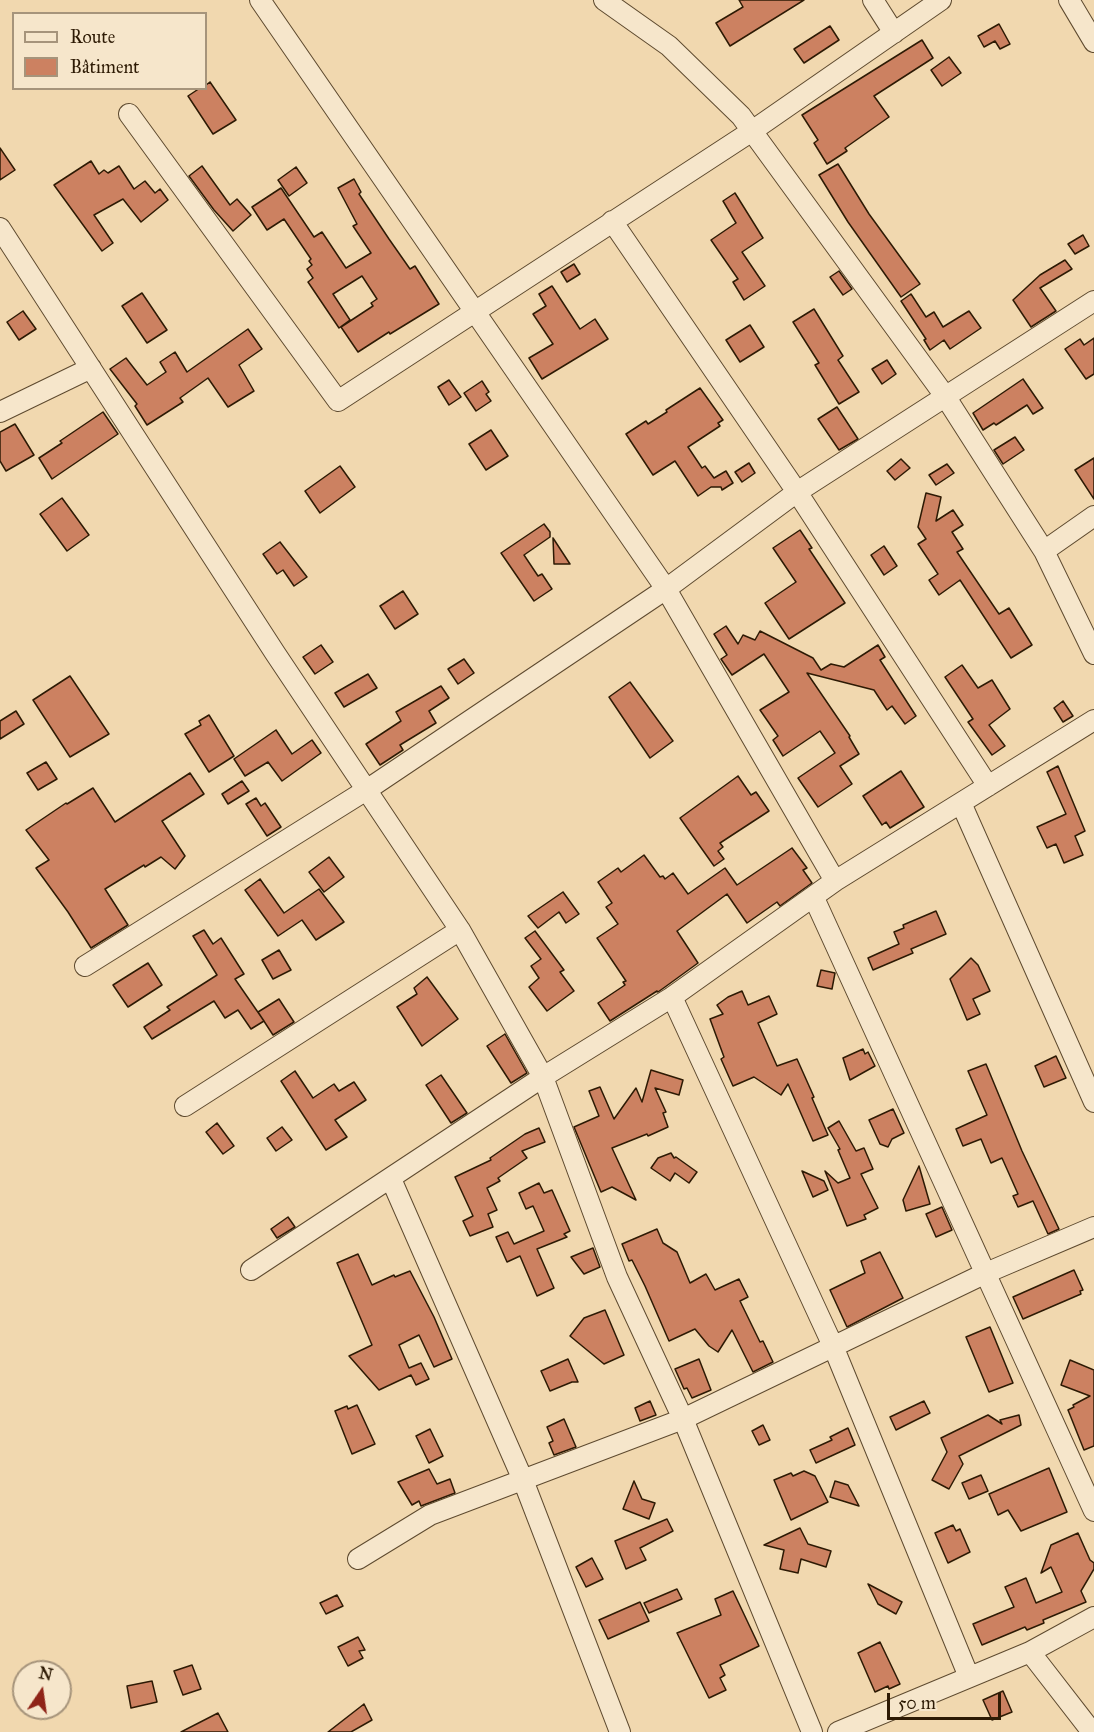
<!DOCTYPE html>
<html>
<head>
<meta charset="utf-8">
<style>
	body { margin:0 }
	#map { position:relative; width:1094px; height:1732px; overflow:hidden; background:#f1d8af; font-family:"IM FELL Great Primer",serif }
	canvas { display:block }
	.legend { position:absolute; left:12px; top:12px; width:195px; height:78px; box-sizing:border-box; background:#f6e6cb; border:2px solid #a6947b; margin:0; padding:8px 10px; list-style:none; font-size:18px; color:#2d1a04 }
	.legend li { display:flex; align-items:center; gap:12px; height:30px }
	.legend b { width:30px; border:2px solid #a6947b }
	.north { position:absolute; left:12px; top:1660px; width:60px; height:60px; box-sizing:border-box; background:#f6e6cb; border:2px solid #a6947b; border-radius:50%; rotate:13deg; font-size:16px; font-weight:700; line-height:24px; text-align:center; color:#2d1a04 }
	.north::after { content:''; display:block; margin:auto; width:21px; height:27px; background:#8f2418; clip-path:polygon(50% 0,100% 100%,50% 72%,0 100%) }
	.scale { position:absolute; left:887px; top:1693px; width:114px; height:27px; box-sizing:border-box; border:3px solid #2d1a04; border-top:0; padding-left:8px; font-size:18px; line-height:21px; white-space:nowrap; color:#2d1a04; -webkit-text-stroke:4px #f6e6cb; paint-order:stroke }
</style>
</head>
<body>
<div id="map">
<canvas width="1094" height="1732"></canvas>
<ul class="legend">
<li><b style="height:8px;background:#f6e6cb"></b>Route</li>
<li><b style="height:16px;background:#cc8161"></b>Bâtiment</li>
</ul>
<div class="north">N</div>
<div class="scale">50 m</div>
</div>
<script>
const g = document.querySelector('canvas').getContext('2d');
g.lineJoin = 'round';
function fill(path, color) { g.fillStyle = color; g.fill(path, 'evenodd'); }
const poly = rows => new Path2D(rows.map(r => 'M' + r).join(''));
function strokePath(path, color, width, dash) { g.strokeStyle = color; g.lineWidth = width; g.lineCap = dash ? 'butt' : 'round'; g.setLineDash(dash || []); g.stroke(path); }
const building = poly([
	[739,0,804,0,730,46,716,23,743,7,739,0],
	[999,24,1010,44,1000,49,995,41,984,47,978,36,999,24],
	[830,26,839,40,804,63,794,49,830,26],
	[922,40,933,58,874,96,889,117,845,148,847,151,827,164,814,143,818,140,802,115,922,40],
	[949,57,961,73,942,86,931,70,949,57],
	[210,82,236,120,213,134,188,96,200,88,206,88,206,85,210,82],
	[0,148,15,170,0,180,0,148],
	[91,161,99,174,104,170,108,173,119,166,134,189,145,181,155,193,160,189,168,200,141,222,123,199,94,215,113,243,102,251,54,185,91,161],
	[838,164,869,214,920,284,901,297,848,222,819,175,838,164],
	[202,166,230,205,237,199,251,215,233,231,214,210,189,176,202,166],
	[296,167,307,183,289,196,278,180,296,167],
	[354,179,361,192,359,194,389,239,410,269,415,266,439,304,390,334,389,332,358,352,341,327,373,306,371,303,377,299,362,276,333,294,350,320,339,328,308,282,313,278,307,269,312,265,309,261,311,259,284,219,267,230,252,207,281,188,314,237,322,232,346,268,371,253,353,226,357,224,338,188,354,179],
	[735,193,763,238,742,252,765,286,744,300,733,282,738,279,711,240,736,223,723,201,735,193],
	[1083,235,1089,246,1075,254,1068,244,1083,235],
	[1065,260,1072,269,1040,288,1056,311,1031,327,1013,300,1040,275,1065,260],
	[574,264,580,274,567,282,561,272,574,264],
	[839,271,852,289,843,295,830,277,839,271],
	[552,286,580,329,595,319,608,339,542,379,529,358,553,344,533,314,546,306,539,294,552,286],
	[142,293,167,330,147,343,122,306,142,293],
	[911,294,926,317,934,312,943,327,969,311,981,328,950,349,944,340,930,350,924,340,926,339,901,301,911,294],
	[814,309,843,356,838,360,859,392,839,404,815,365,819,363,793,322,814,309],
	[23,311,36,329,19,340,7,322,23,311],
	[750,325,764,347,740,362,726,340,750,325],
	[248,329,262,349,239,365,254,391,228,407,208,378,180,398,183,402,147,425,135,406,137,404,110,369,126,358,147,385,166,372,160,362,175,352,187,372,248,329],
	[1094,338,1094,374,1086,379,1065,349,1080,339,1084,345,1094,338],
	[887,360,896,374,882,384,872,369,887,360],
	[1023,379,1043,408,1033,414,1027,405,996,425,994,423,983,430,973,413,1023,379],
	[449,380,461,397,449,405,438,387,449,380],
	[482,381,489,392,486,394,491,401,476,411,464,393,482,381],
	[700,388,723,420,718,423,720,426,688,447,702,468,705,466,714,478,726,471,733,483,722,490,721,487,711,487,698,496,675,461,653,475,626,434,646,421,648,424,667,412,666,410,700,388],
	[837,407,858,439,839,450,818,419,837,407],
	[103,412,118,434,52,479,39,458,62,443,60,441,103,412],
	[15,424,34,455,6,471,0,461,0,432,15,424],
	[491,430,508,456,486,470,469,444,491,430],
	[1015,437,1024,450,1003,464,994,450,1015,437],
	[1094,458,1094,499,1075,470,1094,458],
	[901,459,910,468,895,480,887,471,901,459],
	[749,463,755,473,742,482,735,472,749,463],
	[947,464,954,473,936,485,929,475,947,464],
	[340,466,355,487,320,513,305,491,340,466],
	[926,493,941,497,936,521,953,510,963,525,952,532,963,549,957,552,999,614,1009,608,1032,645,1011,658,960,580,939,595,929,580,938,574,918,544,926,539,918,527,926,493],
	[62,498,89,535,67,551,40,514,62,498],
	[544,524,550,532,550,537,524,555,538,576,542,574,552,589,534,601,501,553,544,524],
	[800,530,812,548,809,549,845,603,789,639,765,603,796,582,773,548,800,530],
	[553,538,570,564,554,564,553,538],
	[280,542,307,577,294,586,283,570,277,574,263,554,280,542],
	[884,546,897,566,884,575,871,555,884,546],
	[403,591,418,614,395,629,380,606,403,591],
	[726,626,738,644,743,635,755,640,760,631,813,658,821,670,831,664,844,667,878,645,885,657,880,660,916,716,905,724,892,706,887,710,874,690,807,673,850,736,849,737,859,754,840,766,852,784,818,807,798,778,835,753,820,731,783,756,773,740,778,736,760,710,789,692,764,654,732,675,721,659,727,655,714,634,726,626],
	[321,645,333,662,315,674,303,657,321,645],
	[464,659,474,673,458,684,448,669,464,659],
	[962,665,978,688,992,680,1010,709,989,725,1005,746,992,755,968,722,973,719,945,677,962,665],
	[368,674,377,688,344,707,335,693,368,674],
	[70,676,109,734,70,757,33,700,70,676],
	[630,682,673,741,650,758,609,697,630,682],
	[441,686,449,698,429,711,436,723,400,745,403,750,380,765,366,744,401,721,396,712,441,686],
	[1063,701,1073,716,1063,722,1054,708,1063,701],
	[16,711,24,724,0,739,0,721,16,711],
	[209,715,234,756,209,772,185,734,201,725,199,721,209,715],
	[276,730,292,754,312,740,321,753,282,781,268,762,245,776,234,759,276,730],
	[46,762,57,779,38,790,27,773,46,762],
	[1058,766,1085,831,1075,836,1083,855,1064,863,1056,844,1047,848,1037,827,1066,814,1047,772,1058,766],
	[901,771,924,807,890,828,886,822,882,825,863,796,901,771],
	[190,773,204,794,162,821,185,856,175,869,161,857,145,867,144,865,105,889,128,925,91,948,68,912,36,868,49,860,26,830,66,803,67,804,93,788,115,822,190,773],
	[738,776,751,795,756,792,769,811,720,843,723,847,718,851,724,859,714,866,680,818,738,776],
	[242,781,249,791,228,804,222,794,242,781],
	[256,798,261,806,265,803,281,827,267,836,246,804,256,798],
	[792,848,807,868,803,870,812,883,780,906,777,902,747,923,727,894,677,931,698,963,665,987,658,992,657,991,610,1021,598,1003,625,985,623,982,626,981,597,938,618,924,606,907,612,903,598,882,618,868,621,872,644,855,660,877,663,876,665,879,673,873,688,894,725,868,737,885,792,848],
	[329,857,344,877,324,892,309,872,329,857],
	[260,879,284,913,319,889,344,922,316,940,302,920,278,936,245,890,260,879],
	[563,892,579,914,566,923,559,912,538,928,528,916,563,892],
	[936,911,946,934,911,949,913,953,873,970,868,958,899,944,894,932,904,928,903,925,936,911],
	[204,930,213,944,221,938,244,974,235,979,264,1021,251,1029,238,1010,225,1018,214,1001,152,1039,144,1027,170,1010,167,1007,217,975,193,936,204,930],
	[535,931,564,970,560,972,574,991,547,1011,529,987,539,978,531,966,541,959,525,938,535,931],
	[279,950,291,970,273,979,262,960,279,950],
	[971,958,978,965,990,991,973,999,980,1014,967,1020,950,979,971,958],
	[148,963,162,985,128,1007,113,985,148,963],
	[821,970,835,973,832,989,817,986,821,970],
	[427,977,458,1019,422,1046,397,1007,417,994,414,988,427,977],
	[742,991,748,1005,769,996,777,1014,758,1023,777,1066,797,1059,814,1097,812,1098,828,1135,813,1141,788,1084,781,1095,754,1077,733,1086,721,1059,724,1057,710,1019,723,1014,717,1005,728,997,742,991],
	[279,999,294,1022,273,1035,258,1012,279,999],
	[505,1034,527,1073,511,1083,487,1046,505,1034],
	[863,1049,865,1054,868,1052,875,1066,850,1080,843,1058,863,1049],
	[1056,1056,1066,1078,1044,1087,1035,1066,1056,1056],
	[986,1064,1022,1151,1059,1229,1048,1234,1033,1201,1018,1207,1013,1196,1018,1194,1002,1158,991,1163,981,1139,963,1146,956,1129,987,1115,968,1071,986,1064],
	[651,1070,683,1080,679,1095,655,1088,666,1112,663,1113,668,1127,648,1136,647,1134,612,1148,636,1200,612,1187,601,1192,574,1127,599,1116,589,1091,600,1087,614,1119,636,1088,642,1102,651,1070],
	[295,1071,313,1098,334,1084,339,1091,354,1082,366,1100,335,1120,347,1137,326,1150,281,1081,295,1071],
	[441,1075,467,1113,451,1123,426,1085,441,1075],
	[893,1109,904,1133,892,1139,888,1147,880,1144,869,1120,893,1109],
	[839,1121,856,1151,864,1148,873,1169,861,1174,878,1208,864,1215,866,1219,847,1226,825,1171,838,1183,850,1178,838,1150,840,1149,828,1128,839,1121],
	[217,1123,234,1146,223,1154,206,1132,217,1123],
	[282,1127,292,1140,276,1151,267,1138,282,1127],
	[539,1128,545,1142,522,1151,527,1158,498,1178,500,1181,487,1188,497,1210,488,1214,493,1227,470,1236,463,1221,473,1216,455,1177,491,1160,490,1158,525,1134,539,1128],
	[671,1153,674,1158,676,1157,697,1172,689,1183,675,1173,670,1181,651,1168,658,1158,671,1153],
	[919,1166,930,1204,906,1211,903,1200,919,1166],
	[802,1171,824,1181,828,1190,813,1197,802,1171],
	[539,1183,544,1193,552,1190,570,1231,564,1234,567,1237,537,1249,554,1288,537,1296,520,1256,507,1262,496,1237,508,1232,514,1244,544,1231,533,1206,526,1209,519,1193,539,1183],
	[942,1207,952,1230,936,1237,926,1214,942,1207],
	[288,1217,295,1227,277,1238,271,1229,288,1217],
	[657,1229,663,1243,677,1252,690,1283,706,1274,715,1290,739,1279,748,1297,740,1301,760,1342,763,1341,773,1362,753,1372,732,1330,718,1352,709,1346,695,1329,669,1341,645,1286,632,1260,629,1261,622,1244,657,1229],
	[593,1248,600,1267,584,1274,571,1257,593,1248],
	[880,1252,903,1298,847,1327,830,1290,865,1273,861,1261,880,1252],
	[358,1254,372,1285,394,1275,395,1277,410,1271,434,1317,452,1359,434,1367,419,1335,399,1345,409,1368,421,1363,429,1379,416,1385,411,1375,379,1390,349,1356,372,1345,337,1263,358,1254],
	[1074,1270,1083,1290,1080,1291,1081,1294,1023,1319,1013,1297,1074,1270],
	[605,1310,624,1355,604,1364,570,1336,584,1318,605,1310],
	[990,1327,1013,1383,989,1392,966,1337,990,1327],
	[568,1359,578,1382,572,1382,550,1391,541,1371,568,1359],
	[699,1359,711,1390,692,1398,687,1388,684,1389,675,1369,699,1359],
	[1070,1360,1094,1370,1094,1446,1084,1450,1068,1410,1074,1407,1073,1405,1090,1396,1061,1385,1070,1360],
	[650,1401,656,1415,640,1421,635,1408,650,1401],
	[924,1401,930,1413,896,1430,890,1417,924,1401],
	[357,1405,375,1444,352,1454,335,1411,347,1406,348,1409,357,1405],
	[988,1415,1002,1424,1000,1420,1019,1415,1021,1425,959,1456,963,1464,949,1489,932,1480,947,1452,941,1438,988,1415],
	[564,1419,576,1447,554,1455,549,1443,553,1441,547,1427,564,1419],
	[763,1425,770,1440,759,1445,752,1431,763,1425],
	[848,1428,855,1445,816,1463,810,1450,832,1440,830,1437,848,1428],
	[430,1429,443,1456,429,1463,416,1436,430,1429],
	[1049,1468,1067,1512,1021,1531,1008,1510,998,1515,989,1494,1049,1468],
	[429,1469,437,1484,450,1479,455,1493,421,1506,419,1501,412,1505,398,1482,429,1469],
	[804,1471,815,1476,828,1502,791,1520,774,1480,791,1473,793,1476,804,1471],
	[981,1475,988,1491,969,1499,962,1483,981,1475],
	[634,1481,642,1499,655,1503,649,1519,623,1509,634,1481],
	[835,1481,848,1485,859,1506,830,1497,835,1481],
	[667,1519,673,1531,640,1548,646,1560,626,1569,615,1541,667,1519],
	[953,1525,956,1531,960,1529,970,1552,948,1563,935,1533,953,1525],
	[800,1528,808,1544,831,1551,826,1567,801,1559,798,1573,780,1569,784,1550,764,1545,800,1528],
	[1078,1533,1090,1560,1094,1563,1094,1569,1081,1591,1086,1602,1043,1620,1044,1623,1027,1630,1025,1627,982,1645,973,1624,1014,1607,1005,1587,1026,1578,1036,1603,1062,1592,1051,1567,1041,1573,1051,1545,1078,1533],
	[592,1558,603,1579,586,1587,576,1567,592,1558],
	[868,1584,902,1602,896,1614,878,1604,868,1584],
	[677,1589,682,1599,649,1613,644,1603,677,1589],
	[733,1591,759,1646,720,1665,725,1675,720,1678,726,1690,709,1698,677,1633,721,1615,715,1599,733,1591],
	[337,1595,343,1606,326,1614,320,1603,337,1595],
	[640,1602,649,1621,608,1639,599,1620,640,1602],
	[358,1637,365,1650,359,1651,363,1658,348,1666,338,1647,358,1637],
	[880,1642,900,1684,889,1689,888,1686,875,1692,858,1653,880,1642],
	[192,1665,201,1689,183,1695,174,1671,192,1665],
	[152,1681,157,1702,131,1708,127,1686,152,1681],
	[1003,1691,1012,1712,992,1720,983,1700,1003,1691],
	[364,1704,372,1720,351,1732,328,1732,364,1704],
	[218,1713,228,1732,181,1732,218,1713]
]);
fill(building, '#cc8161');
strokePath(building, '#2d1a04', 1.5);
const minor = poly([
	[260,0,666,589,835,881],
	[604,0,669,46,741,116,945,396,1044,551,1094,654],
	[873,0,894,33],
	[1069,0,1094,42],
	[129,114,338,401,752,131,941,0],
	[612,221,797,492,988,786],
	[0,228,275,653,460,930,543,1077,617,1277,683,1419,812,1732],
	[0,412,91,368],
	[1044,551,1094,516],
	[961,803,1094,1102],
	[814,898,1094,1511],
	[85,966,368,789,666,589,797,492,1094,301],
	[672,997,833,1346,969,1677],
	[185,1106,460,930],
	[391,1179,523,1480,620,1732],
	[251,1270,543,1077,672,997,835,881,1094,720],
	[358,1559,430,1515,683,1419,986,1273,1094,1227],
	[1030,1652,1092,1732],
	[838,1732,1030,1652,1094,1617]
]);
strokePath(minor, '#5e4a2f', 22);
strokePath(minor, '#f6e6cb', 20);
</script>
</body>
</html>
